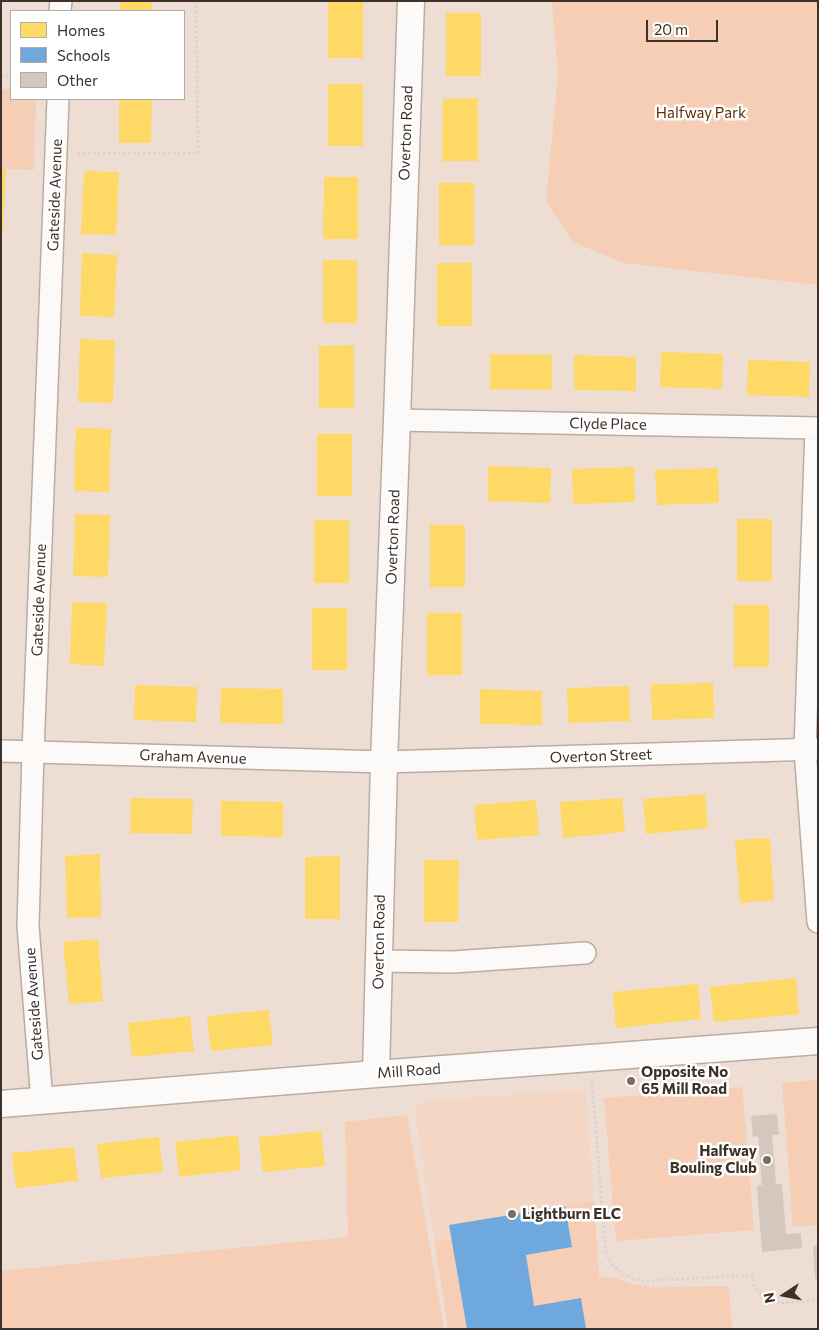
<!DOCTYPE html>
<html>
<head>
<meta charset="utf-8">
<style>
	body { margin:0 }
	#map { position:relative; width:819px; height:1330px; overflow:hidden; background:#eeddd2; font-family:Commissioner,sans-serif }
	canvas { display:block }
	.frame { position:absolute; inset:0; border:2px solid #3e3129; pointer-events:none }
	.legend { position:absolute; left:10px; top:10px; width:175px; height:90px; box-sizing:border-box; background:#fff; border:1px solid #b2ada9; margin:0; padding:6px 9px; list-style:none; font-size:15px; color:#3e3129 }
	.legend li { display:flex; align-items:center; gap:10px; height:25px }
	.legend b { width:25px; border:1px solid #b2ada9 }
	.north { position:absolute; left:759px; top:1270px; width:50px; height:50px; -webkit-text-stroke:4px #fff; paint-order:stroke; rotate:259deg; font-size:14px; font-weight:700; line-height:20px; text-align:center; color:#3e3129 }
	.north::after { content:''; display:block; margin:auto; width:18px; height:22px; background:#3e3129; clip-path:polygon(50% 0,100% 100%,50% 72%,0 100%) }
	.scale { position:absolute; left:646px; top:20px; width:72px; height:22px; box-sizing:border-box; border:2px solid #3e3129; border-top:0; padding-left:6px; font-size:15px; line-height:18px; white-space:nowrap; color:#3e3129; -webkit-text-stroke:4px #fff; paint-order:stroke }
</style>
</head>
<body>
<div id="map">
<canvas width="819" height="1330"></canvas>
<div class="frame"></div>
<ul class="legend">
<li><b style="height:14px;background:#ffd966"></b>Homes</li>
<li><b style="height:14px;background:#6fa8dc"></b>Schools</li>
<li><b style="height:14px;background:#d4c7be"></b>Other</li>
</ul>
<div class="north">N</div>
<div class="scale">20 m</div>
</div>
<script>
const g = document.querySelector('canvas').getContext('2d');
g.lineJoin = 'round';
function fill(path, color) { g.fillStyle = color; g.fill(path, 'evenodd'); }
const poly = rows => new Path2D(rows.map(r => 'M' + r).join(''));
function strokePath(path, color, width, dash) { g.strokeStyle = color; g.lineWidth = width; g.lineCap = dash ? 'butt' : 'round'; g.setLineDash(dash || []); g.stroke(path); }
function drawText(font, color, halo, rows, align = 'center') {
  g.font = font + ' Commissioner,sans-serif'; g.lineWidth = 5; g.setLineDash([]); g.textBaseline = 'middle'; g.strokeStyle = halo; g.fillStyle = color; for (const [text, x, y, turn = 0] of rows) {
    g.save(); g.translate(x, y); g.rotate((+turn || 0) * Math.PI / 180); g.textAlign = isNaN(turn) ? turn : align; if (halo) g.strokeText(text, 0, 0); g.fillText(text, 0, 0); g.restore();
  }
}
fill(poly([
	[586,1089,602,1329,448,1329,414,1107,424,1101]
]), '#f4d6c4');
fill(poly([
	[552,1,818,1,818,285,624,263,573,242,546,202,558,74],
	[1,89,11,89,11,99,36,99,34,170,1,169],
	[818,1080,818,1225,793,1227,782,1083],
	[742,1087,754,1230,616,1241,604,1098],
	[407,1115,444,1329,1,1329,1,1271,348,1237,345,1122],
	[594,1201,599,1277,615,1278,631,1284,650,1287,728,1286,733,1329,586,1329,581,1299,534,1306,526,1255,572,1247,565,1206],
	[452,1239,467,1329,448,1329,435,1242]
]), '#f6ceb5');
fill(poly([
	[120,1,152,1,152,11,120,11],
	[328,1,363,1,363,58,328,58],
	[446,13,481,13,481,76,446,76],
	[328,84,363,84,363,146,328,146],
	[478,98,478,161,442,161,443,99],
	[119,99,152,99,151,143,119,143],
	[1,169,6,169,3,232,1,232],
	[84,171,119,172,116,235,81,234],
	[324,177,358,177,358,239,323,239],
	[439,183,474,183,474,245,439,245],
	[82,253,117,255,114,317,80,316],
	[323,260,357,260,357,323,323,323],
	[437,263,472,263,472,326,437,326],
	[80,339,115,340,113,403,78,402],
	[354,345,354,408,319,408,319,346],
	[661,352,723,354,722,389,660,387],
	[490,354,552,355,552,390,490,389],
	[574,355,636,357,636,391,574,390],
	[748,360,810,362,809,397,747,395],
	[76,428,111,429,109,492,74,491],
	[317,434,352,434,352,496,317,496],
	[488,466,551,468,550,503,488,501],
	[634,467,635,502,573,504,572,469],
	[718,468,719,503,657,505,655,470],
	[75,514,110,515,108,577,73,576],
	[737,519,772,519,772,581,737,581],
	[314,520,349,520,349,583,314,583],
	[430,525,465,525,465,587,430,587],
	[72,602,107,603,104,666,70,664],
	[734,605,769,605,769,667,734,667],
	[312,608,347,608,347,670,312,670],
	[427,613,462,613,462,675,427,675],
	[713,683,714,718,652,720,651,684],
	[135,685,197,687,196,722,134,720],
	[629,686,630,721,568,723,567,688],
	[221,688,283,689,283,724,220,723],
	[480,689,542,691,542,725,480,724],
	[705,794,708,828,646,834,643,799],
	[131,798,193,799,192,834,130,833],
	[622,798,625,832,563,838,560,802],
	[536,800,539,835,477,840,474,805],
	[221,801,283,802,283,837,221,836],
	[770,838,774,900,740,903,735,840],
	[100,854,101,917,67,918,65,856],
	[340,856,340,919,305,919,305,857],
	[424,860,459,860,458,922,424,922],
	[98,939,103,1001,69,1004,63,942],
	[796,978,799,1014,714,1022,710,987],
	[698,984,701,1019,616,1028,613,992],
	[269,1010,273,1045,211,1051,207,1016],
	[190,1016,194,1051,132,1057,128,1023],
	[321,1131,325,1166,263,1172,259,1137],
	[238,1135,241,1170,179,1177,175,1142],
	[159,1137,163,1172,101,1178,97,1144],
	[74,1147,78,1181,16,1188,12,1153]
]), '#ffd966');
fill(poly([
	[565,1206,572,1247,526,1255,534,1306,581,1298,586,1329,467,1329,449,1225]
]), '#6fa8dc');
fill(poly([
	[777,1114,779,1135,772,1135,776,1184,782,1184,786,1234,801,1233,802,1248,762,1252,757,1186,762,1185,758,1136,753,1137,751,1116],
	[813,1246,818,1246,818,1279,815,1279]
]), '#d4c7be');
const minor = poly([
	[60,11,61,1],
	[397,420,818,428],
	[816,428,805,749,818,922],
	[1,751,384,762,818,749],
	[379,961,453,962,585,953],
	[42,1101,28,926,33,752,58,99]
]);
const tertiary = poly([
	[376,1074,384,762,397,420,411,1],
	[1,1104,376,1074,818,1041]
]);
strokePath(minor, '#baaca3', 24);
strokePath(tertiary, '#baaca3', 29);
strokePath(poly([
	[1,76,11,76],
	[78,153,198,153,196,1],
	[592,1081,606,1254,613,1265,622,1274,634,1279,647,1281,752,1275,754,1284,758,1291,765,1297,773,1301,781,1303,818,1300]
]), '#dad4d1', 3, [2.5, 2.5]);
strokePath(minor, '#fcfaf8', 21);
strokePath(tertiary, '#fcfaf8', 26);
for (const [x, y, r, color] of [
	[631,1081,5,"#7c6d64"],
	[767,1160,5,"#7c6d64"],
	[512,1214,5,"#7c6d64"]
]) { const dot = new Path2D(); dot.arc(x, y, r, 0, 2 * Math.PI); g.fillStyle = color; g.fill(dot); strokePath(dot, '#fff', 2); }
drawText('15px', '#5d2c03', '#fff', [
	["Halfway Park",701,113]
]);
drawText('15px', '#3e3129', '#fff', [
	["Overton Road",406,133,-88],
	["Gateside Avenue",55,195,-88],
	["Clyde Place",608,424,1],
	["Overton Road",393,537,-88],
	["Gateside Avenue",39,600,-88],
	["Overton Street",601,756,-2],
	["Graham Avenue",193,757,2],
	["Overton Road",379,942,-89],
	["Gateside Avenue",34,1004,-94],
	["Mill Road",409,1071,-4]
]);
drawText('bold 15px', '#3e3129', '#fff', [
	["Opposite No",641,1072],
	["65 Mill Road",641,1089],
	["Halfway",757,1151,"right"],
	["Bouling Club",757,1168,"right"],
	["Lightburn ELC",522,1214]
], 'left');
</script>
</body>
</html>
